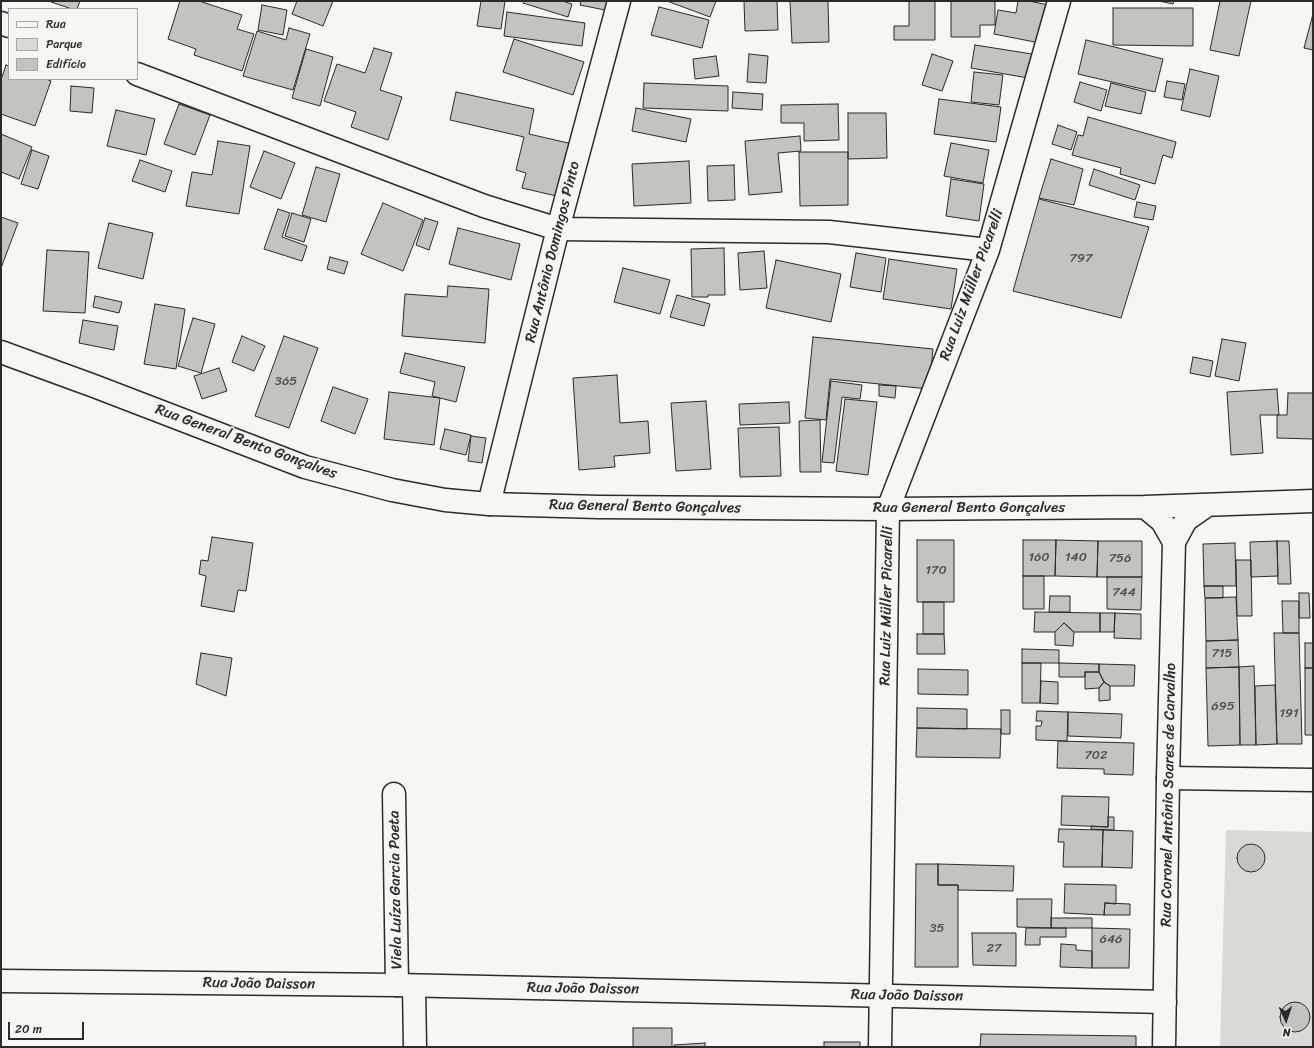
<!DOCTYPE html>
<html>
<head>
<meta charset="utf-8">
<style>
	body { margin:0 }
	#map { position:relative; width:1314px; height:1048px; overflow:hidden; background:#f6f6f2; font-family:Sriracha,sans-serif }
	canvas { display:block }
	.frame { position:absolute; inset:0; border:2px solid #2b2b2b; pointer-events:none }
	.legend { position:absolute; left:8px; top:8px; width:130px; height:72px; box-sizing:border-box; background:#f6f6f2; border:1px solid #a5a5a2; margin:0; padding:5px 7px; list-style:none; font-size:12px; color:#2b2b2b }
	.legend li { display:flex; align-items:center; gap:8px; height:20px }
	.legend b { width:20px; border:1px solid #a5a5a2 }
	.north { position:absolute; left:1266px; top:1000px; width:40px; height:40px; -webkit-text-stroke:3px #f6f6f2; paint-order:stroke; rotate:177deg; font-size:11px; font-weight:700; line-height:16px; text-align:center; color:#2b2b2b }
	.north::after { content:''; display:block; margin:auto; width:14px; height:18px; background:#2b2b2b; clip-path:polygon(50% 0,100% 100%,50% 72%,0 100%) }
	.scale { position:absolute; left:8px; top:1022px; width:76px; height:18px; box-sizing:border-box; border:2px solid #2b2b2b; border-top:0; padding-left:5px; font-size:12px; line-height:14px; white-space:nowrap; color:#2b2b2b; -webkit-text-stroke:3px #f6f6f2; paint-order:stroke }
</style>
</head>
<body>
<div id="map">
<canvas width="1314" height="1048"></canvas>
<div class="frame"></div>
<ul class="legend">
<li><b style="height:5px;background:#f6f6f2"></b>Rua</li>
<li><b style="height:11px;background:#d9d9d5"></b>Parque</li>
<li><b style="height:11px;background:#c3c3c0"></b>Edifício</li>
</ul>
<div class="north">N</div>
<div class="scale">20 m</div>
</div>
<script>
const g = document.querySelector('canvas').getContext('2d');
g.lineJoin = 'round';
function fill(path, color) { g.fillStyle = color; g.fill(path, 'evenodd'); }
const poly = rows => new Path2D(rows.map(r => 'M' + r).join(''));
function strokePath(path, color, width, dash) { g.strokeStyle = color; g.lineWidth = width; g.lineCap = dash ? 'butt' : 'round'; g.setLineDash(dash || []); g.stroke(path); }
function drawText(font, color, halo, rows, align = 'center') {
  g.font = font + ' Sriracha,sans-serif'; g.lineWidth = 3.5; g.setLineDash([]); g.textBaseline = 'middle'; g.strokeStyle = halo; g.fillStyle = color; for (const [text, x, y, turn = 0] of rows) {
    g.save(); g.translate(x, y); g.rotate((+turn || 0) * Math.PI / 180); g.textAlign = isNaN(turn) ? turn : align; if (halo) g.strokeText(text, 0, 0); g.fillText(text, 0, 0); g.restore();
  }
}
fill(poly([
	[1226,830,1313,832,1313,1047,1220,1047]
]), '#d9d9d5');
const building = poly([
	[52,1,80,1,77,9,72,9,51,2,52,1],
	[180,1,199,1,242,15,237,29,254,34,242,71,194,55,196,49,168,39,180,1],
	[297,1,333,1,323,26,292,14,297,1],
	[481,1,505,1,501,29,477,26,481,1],
	[524,1,562,1,572,4,568,17,523,3,524,1],
	[581,1,607,1,605,10,580,5,581,1],
	[667,1,716,1,710,17,667,1],
	[744,1,777,1,778,30,745,31,744,1],
	[790,1,828,1,829,42,792,43,790,1],
	[909,1,935,1,935,40,894,40,894,26,909,26,909,1],
	[951,1,995,1,995,25,980,25,980,37,951,37,951,1],
	[1018,1,1029,1,1053,6,1045,44,994,34,998,10,1016,13,1018,1],
	[1159,1,1174,1,1173,4,1159,1],
	[1220,1,1251,1,1239,56,1210,50,1220,1],
	[262,5,287,10,283,35,258,30,262,5],
	[659,7,709,20,702,48,651,35,659,7],
	[1113,8,1193,8,1193,46,1113,45,1113,8],
	[507,12,585,23,582,46,504,36,507,12],
	[1313,14,1313,50,1304,48,1313,14],
	[289,28,310,34,293,90,243,76,257,31,286,40,289,28],
	[514,39,584,62,573,95,503,72,514,39],
	[1086,40,1163,59,1155,92,1078,74,1086,40],
	[975,45,1032,54,1028,78,971,68,975,45],
	[374,48,392,53,380,90,402,97,388,140,351,127,356,112,324,101,337,64,365,73,374,48],
	[306,49,333,57,320,106,292,98,306,49],
	[749,54,768,56,766,83,747,82,749,54],
	[932,54,953,61,942,91,922,85,932,54],
	[716,56,719,76,695,79,693,59,716,56],
	[6,65,9,66,9,79,46,79,51,81,35,126,1,114,1,80,6,65],
	[1190,69,1219,76,1210,117,1181,110,1190,69],
	[974,72,1003,75,999,105,971,102,974,72],
	[1167,81,1185,84,1182,100,1164,97,1167,81],
	[1080,82,1107,90,1101,111,1074,102,1080,82],
	[644,83,728,86,728,111,643,108,644,83],
	[1111,83,1146,92,1141,114,1105,106,1111,83],
	[71,86,94,88,92,113,70,111,71,86],
	[456,92,534,109,529,134,577,145,565,198,522,188,526,173,516,170,524,137,450,120,456,92],
	[733,92,763,94,762,110,732,108,733,92],
	[939,99,1001,107,996,142,934,134,939,99],
	[179,104,210,115,195,155,164,144,179,104],
	[838,104,839,140,804,141,804,123,781,123,781,105,838,104],
	[636,108,691,119,686,142,632,131,636,108],
	[116,110,155,119,146,155,107,146,116,110],
	[848,113,886,113,887,158,848,159,848,113],
	[1088,117,1176,142,1172,158,1163,155,1155,184,1120,174,1121,168,1072,155,1078,135,1083,136,1088,117],
	[1058,125,1077,132,1071,150,1052,144,1058,125],
	[1,134,32,147,19,179,1,172,1,134],
	[800,136,801,151,778,153,782,192,749,195,745,141,800,136],
	[218,141,250,146,239,214,186,206,192,172,212,175,218,141],
	[951,143,989,150,983,183,944,176,951,143],
	[32,150,49,156,38,189,21,184,32,150],
	[264,151,295,163,281,199,250,187,264,151],
	[799,152,848,152,848,205,800,206,799,152],
	[1051,159,1083,169,1074,205,1039,198,1051,159],
	[140,160,172,171,165,192,132,181,140,160],
	[689,161,691,203,634,206,632,164,689,161],
	[734,165,735,200,708,201,707,166,734,165],
	[316,167,340,174,326,222,302,215,316,167],
	[1094,169,1140,185,1135,200,1089,185,1094,169],
	[951,179,984,184,979,221,946,216,951,179],
	[1039,199,1149,227,1121,318,1013,291,1039,199],
	[1137,202,1156,206,1153,220,1134,217,1137,202],
	[383,203,423,220,403,271,361,254,383,203],
	[278,209,290,213,282,237,307,246,302,261,264,249,278,209],
	[292,213,311,219,304,242,285,236,292,213],
	[1,217,18,223,1,268,1,217],
	[425,218,438,222,429,250,416,245,425,218],
	[109,223,153,233,143,279,98,268,109,223],
	[458,228,520,244,511,280,449,264,458,228],
	[724,248,725,295,708,295,708,297,692,297,691,249,724,248],
	[47,250,89,252,85,313,43,311,47,250],
	[764,251,767,288,740,290,738,253,764,251],
	[856,253,886,258,881,292,850,287,856,253],
	[330,257,348,262,344,274,327,269,330,257],
	[889,259,957,269,951,309,883,299,889,259],
	[776,260,841,274,831,322,766,308,776,260],
	[623,268,670,280,660,314,614,302,623,268],
	[448,286,489,289,485,343,402,336,405,294,447,297,448,286],
	[677,295,710,304,704,326,670,317,677,295],
	[95,296,122,302,119,313,93,307,95,296],
	[155,304,185,309,176,369,144,364,155,304],
	[193,318,215,324,201,373,178,366,193,318],
	[83,320,118,326,114,350,79,343,83,320],
	[242,336,265,346,254,371,232,362,242,336],
	[284,336,318,348,289,428,255,416,284,336],
	[813,337,933,349,929,389,830,379,826,420,805,418,813,337],
	[1222,339,1246,343,1239,381,1215,376,1222,339],
	[405,353,465,367,456,402,432,396,435,382,400,373,405,353],
	[1193,357,1213,361,1210,377,1190,373,1193,357],
	[219,368,227,391,202,399,194,376,219,368],
	[617,375,620,423,648,421,650,453,614,456,615,467,579,470,573,378,617,375],
	[831,381,862,385,860,399,842,397,834,463,822,462,831,381],
	[879,385,896,386,895,398,879,396,879,385],
	[333,387,368,399,355,434,321,421,333,387],
	[1277,389,1279,415,1260,415,1263,453,1231,455,1227,392,1277,389],
	[389,392,440,398,434,445,384,439,389,392],
	[1288,393,1313,393,1313,439,1277,438,1277,415,1287,415,1288,393],
	[845,399,877,402,868,475,836,471,845,399],
	[706,401,711,469,676,471,671,403,706,401],
	[789,402,790,423,740,425,739,404,789,402],
	[820,420,821,472,800,472,799,421,820,420],
	[779,427,781,476,740,477,738,428,779,427],
	[445,429,471,435,466,455,440,449,445,429],
	[471,436,486,438,482,463,468,461,471,436],
	[212,537,253,543,246,591,238,590,234,612,201,606,206,576,199,574,201,560,208,561,212,537],
	[917,540,954,540,954,602,917,602,917,540],
	[1023,540,1056,540,1055,576,1023,576,1023,540],
	[1056,540,1098,541,1097,577,1055,576,1056,540],
	[1098,541,1142,541,1142,577,1097,577,1098,541],
	[1277,541,1289,541,1291,584,1278,584,1277,541],
	[1277,541,1278,576,1251,577,1250,542,1277,541],
	[1235,543,1236,586,1204,586,1203,544,1235,543],
	[1236,560,1251,560,1252,616,1237,616,1236,560],
	[1023,576,1044,576,1044,609,1023,609,1023,576],
	[1107,577,1142,577,1141,610,1107,609,1107,577],
	[1204,586,1223,586,1223,598,1205,598,1204,586],
	[1299,593,1309,593,1310,618,1299,618,1299,593],
	[1050,596,1070,596,1070,612,1049,612,1050,596],
	[1236,597,1238,640,1206,641,1205,598,1236,597],
	[1282,601,1299,601,1299,633,1283,633,1282,601],
	[923,602,944,602,944,634,923,634,923,602],
	[1035,612,1100,613,1100,632,1074,632,1064,623,1055,632,1034,632,1035,612],
	[1100,613,1115,613,1114,632,1100,632,1100,613],
	[1115,613,1141,614,1141,639,1114,638,1115,613],
	[1064,623,1074,632,1073,646,1055,645,1055,632,1064,623],
	[1274,633,1299,633,1302,744,1277,744,1274,633],
	[917,634,944,634,945,654,917,654,917,634],
	[1238,640,1239,667,1206,668,1206,641,1238,640],
	[1305,643,1313,643,1313,668,1305,668,1305,643],
	[1022,649,1059,650,1059,663,1022,663,1022,649],
	[201,653,232,658,226,696,196,684,201,653],
	[1022,663,1041,663,1040,703,1022,703,1022,663],
	[1059,663,1099,664,1099,672,1085,672,1085,677,1059,677,1059,663],
	[1099,664,1135,665,1134,686,1110,686,1104,682,1099,672,1099,664],
	[1254,666,1256,745,1240,745,1239,667,1254,666],
	[1239,667,1240,745,1208,746,1206,668,1239,667],
	[1305,668,1313,668,1313,735,1305,735,1305,668],
	[918,669,968,670,968,695,918,694,918,669],
	[1085,672,1099,672,1104,682,1099,688,1085,689,1085,672],
	[1041,681,1058,682,1058,704,1040,703,1041,681],
	[1104,682,1110,686,1110,700,1099,701,1099,688,1104,682],
	[1275,685,1277,744,1256,745,1255,686,1275,685],
	[917,708,967,709,967,729,917,728,917,708],
	[1001,710,1010,710,1010,734,1001,734,1001,710],
	[1037,711,1068,712,1067,741,1036,740,1036,726,1041,726,1042,721,1036,721,1037,711],
	[1068,712,1122,714,1121,738,1068,736,1068,712],
	[917,728,1001,729,1000,758,916,757,917,728],
	[1058,741,1134,743,1133,775,1104,774,1104,769,1057,768,1058,741],
	[1062,796,1109,797,1108,827,1061,825,1062,796],
	[1108,817,1114,817,1114,830,1091,829,1091,826,1108,827,1108,817],
	[1059,829,1103,830,1102,867,1063,867,1064,842,1058,842,1059,829],
	[1103,830,1133,831,1132,868,1102,867,1103,830],
	'1237 858a14 14 0 1 1 28 0a14 14 0 1 1-28 0Z',
	[916,864,938,864,938,885,958,885,958,967,915,967,916,864],
	[938,864,1014,866,1013,891,958,890,958,885,938,885,938,864],
	[1065,884,1116,885,1116,904,1105,903,1104,915,1064,913,1065,884],
	[1017,899,1052,899,1051,928,1017,927,1017,899],
	[1105,903,1130,904,1130,915,1104,915,1105,903],
	[1051,918,1092,918,1092,928,1051,928,1051,918],
	[1026,928,1066,928,1066,937,1040,937,1040,945,1025,945,1026,928],
	[1092,928,1130,929,1129,968,1092,968,1092,928],
	[972,933,1016,933,1016,966,973,965,972,933],
	[1061,944,1076,945,1076,950,1092,951,1092,968,1060,967,1061,944],
	'1280 1017a15 15 0 1 1 30 0a15 15 0 1 1-30 0Z',
	[633,1028,672,1028,672,1047,633,1047,633,1028],
	[981,1034,1136,1036,1136,1047,980,1047,981,1034],
	[824,1042,860,1042,860,1047,824,1047,824,1042],
	[705,1043,705,1047,674,1047,674,1045,705,1043]
]);
fill(building, '#c3c3c0');
strokePath(building, '#2b2b2b', 1);
const minor = poly([
	[1,23,9,26],
	[137,74,484,206,558,229,829,232,988,250],
	[394,794,397,985],
	[414,986,415,1047],
	[880,1047,888,509,988,250,1059,1]
]);
const tertiary = poly([
	[489,504,558,229,619,1],
	[1168,778,1313,780],
	[1,981,397,985,1165,1002]
]);
const secondary = poly([
	[1,352,94,386,305,467,392,490,445,500,489,504,599,507,888,509,1145,507,1313,501],
	[1145,507,1162,521,1174,542],
	[1164,1047,1168,778,1174,542,1186,520,1206,506]
]);
strokePath(minor, '#2b2b2b', 25);
strokePath(tertiary, '#2b2b2b', 25);
strokePath(secondary, '#2b2b2b', 25);
strokePath(minor, '#f6f6f2', 22);
strokePath(tertiary, '#f6f6f2', 22);
strokePath(secondary, '#f6f6f2', 22);
drawText('13px', '#515150', null, [
	["797",1081,259],
	["365",286,382],
	["160",1039,558],
	["140",1076,558],
	["756",1120,559],
	["170",936,571],
	["744",1124,593],
	["715",1222,654],
	["695",1223,707],
	["191",1289,714],
	["702",1096,756],
	["35",937,929],
	["646",1111,940],
	["27",994,949]
]);
drawText('15px', '#2b2b2b', '#f6f6f2', [
	["Rua Antônio Domingos Pinto",553,252,-76],
	["Rua Luiz Müller Picarelli",972,285,-70],
	["Rua General Bento Gonçalves",246,442,20],
	["Rua General Bento Gonçalves",645,507,1],
	["Rua General Bento Gonçalves",969,508],
	["Rua Luiz Müller Picarelli",887,606,-89],
	["Rua Coronel Antônio Soares de Carvalho",1169,795,-89],
	["Viela Luíza Garcia Poeta",396,890,-91],
	["Rua João Daisson",259,984,1],
	["Rua João Daisson",583,989,1],
	["Rua João Daisson",907,996,1]
]);
</script>
</body>
</html>
